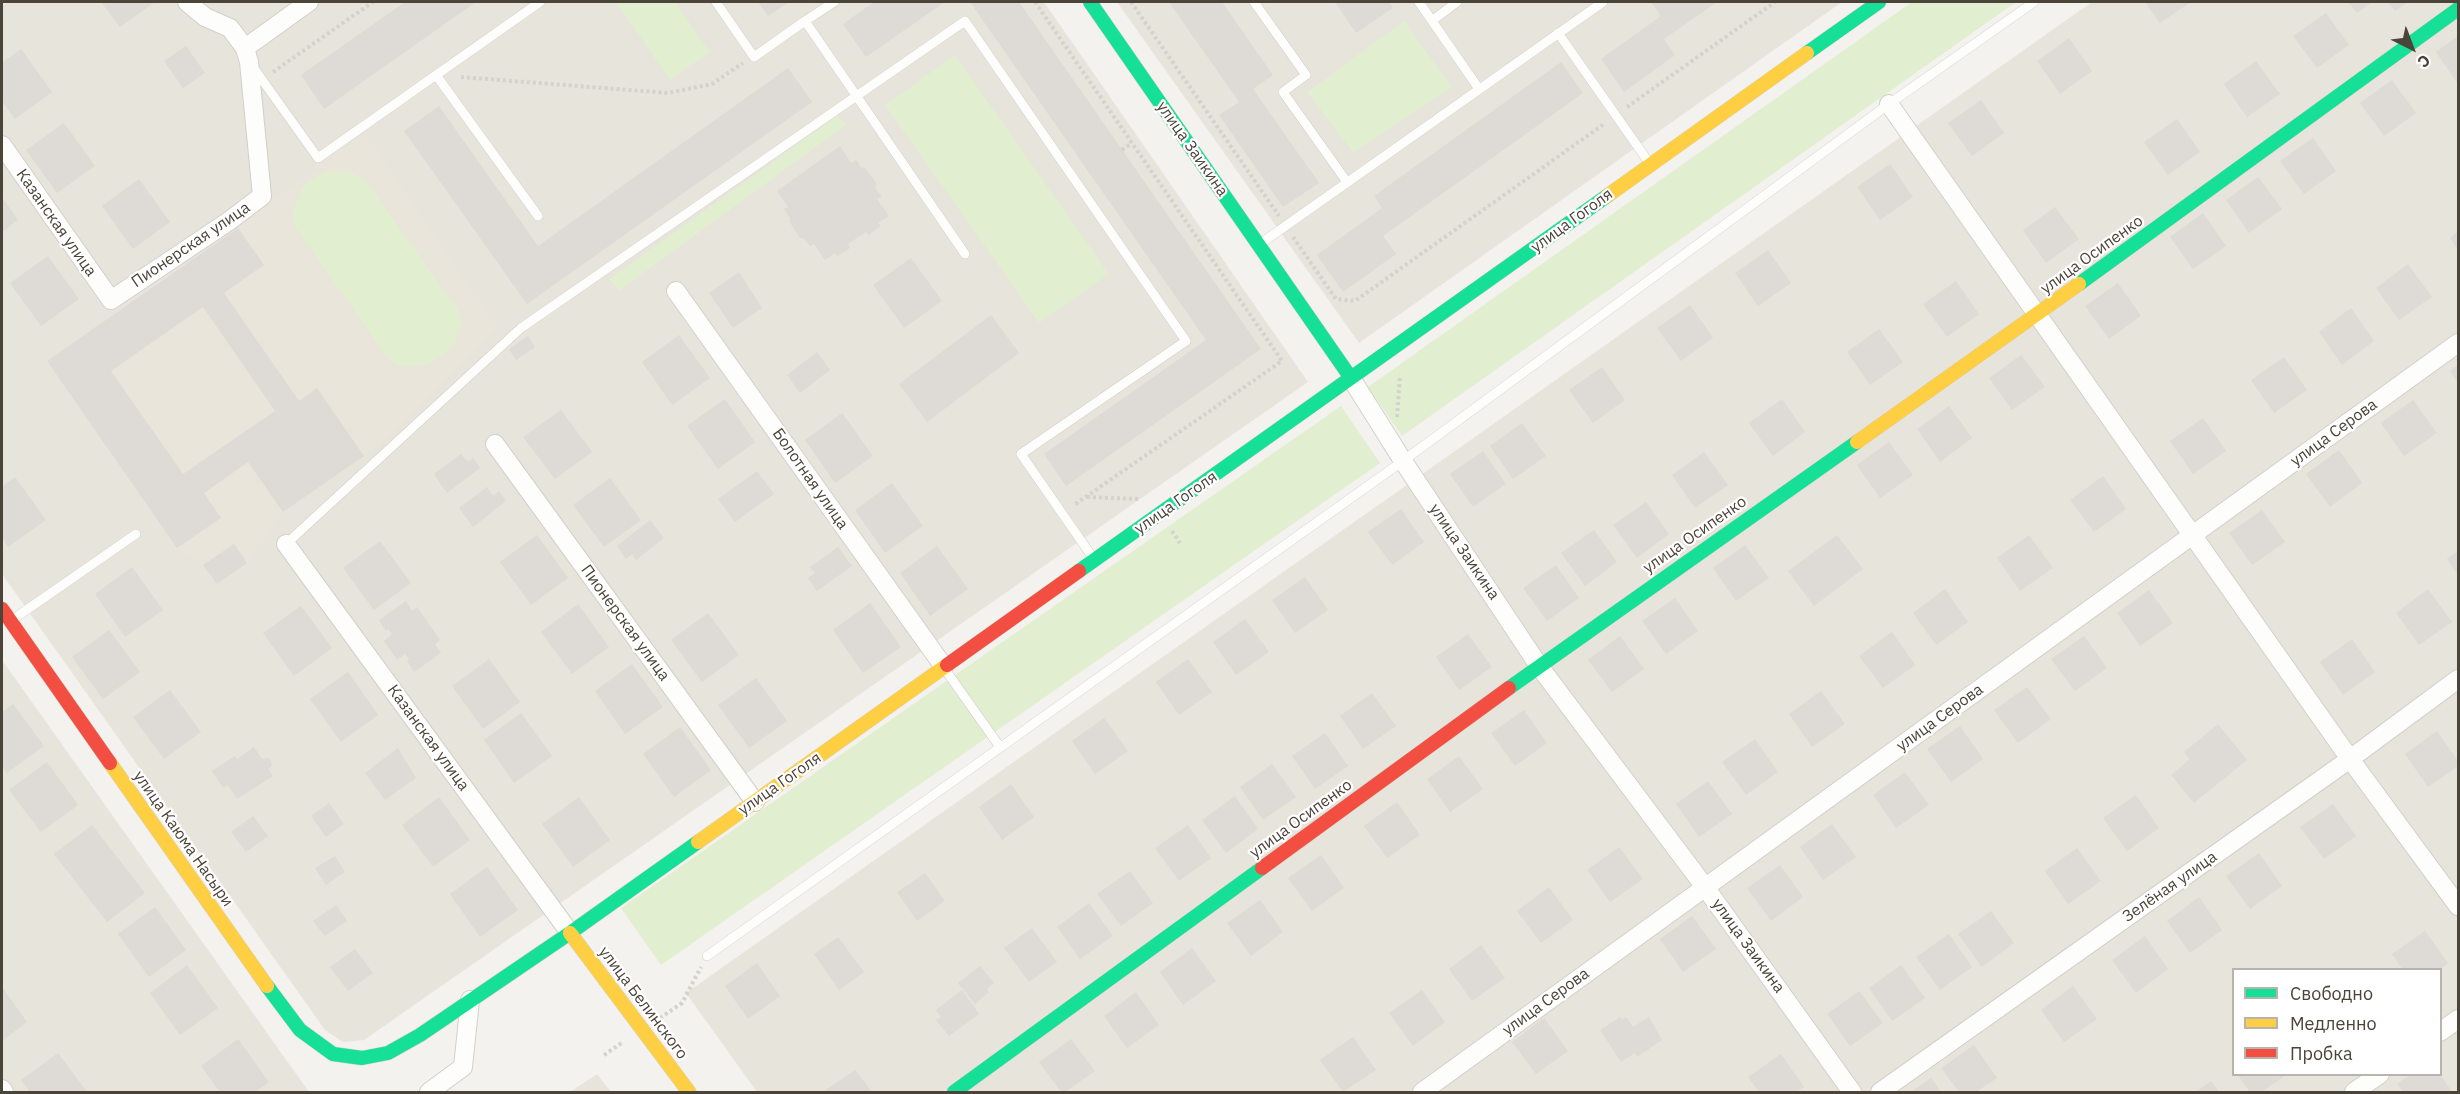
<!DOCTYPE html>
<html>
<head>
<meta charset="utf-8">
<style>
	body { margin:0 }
	#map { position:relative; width:2460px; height:1094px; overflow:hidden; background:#f4f2ee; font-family:"IBM Plex Sans",sans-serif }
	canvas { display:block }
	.frame { position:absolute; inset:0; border:3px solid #4b4439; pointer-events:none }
	.legend { position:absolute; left:2232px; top:968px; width:210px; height:108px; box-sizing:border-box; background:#fff; border:2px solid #b7b4b0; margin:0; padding:8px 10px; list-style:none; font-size:18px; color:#4b4439 }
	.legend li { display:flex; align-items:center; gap:12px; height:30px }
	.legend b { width:30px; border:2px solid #b7b4b0 }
	.north { position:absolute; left:2382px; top:18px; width:60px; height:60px; -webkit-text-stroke:4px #fff; paint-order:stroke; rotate:138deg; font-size:16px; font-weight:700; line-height:24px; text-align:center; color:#4b4439 }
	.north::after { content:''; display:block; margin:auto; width:21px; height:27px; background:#4b4439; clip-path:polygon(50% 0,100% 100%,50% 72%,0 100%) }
</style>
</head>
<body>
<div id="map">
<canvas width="2460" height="1094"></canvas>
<div class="frame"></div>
<ul class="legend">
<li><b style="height:8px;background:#16e098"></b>Свободно</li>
<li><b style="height:8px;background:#ffcf43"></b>Медленно</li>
<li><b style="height:8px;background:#f24e42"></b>Пробка</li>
</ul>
<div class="north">С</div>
</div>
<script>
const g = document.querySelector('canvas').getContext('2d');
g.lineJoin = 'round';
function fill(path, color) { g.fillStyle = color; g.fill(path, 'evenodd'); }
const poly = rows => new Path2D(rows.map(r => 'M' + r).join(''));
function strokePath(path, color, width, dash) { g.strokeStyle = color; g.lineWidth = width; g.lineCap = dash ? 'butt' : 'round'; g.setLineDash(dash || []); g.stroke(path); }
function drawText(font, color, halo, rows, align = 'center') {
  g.font = font + ' "IBM Plex Sans",sans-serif'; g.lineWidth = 4.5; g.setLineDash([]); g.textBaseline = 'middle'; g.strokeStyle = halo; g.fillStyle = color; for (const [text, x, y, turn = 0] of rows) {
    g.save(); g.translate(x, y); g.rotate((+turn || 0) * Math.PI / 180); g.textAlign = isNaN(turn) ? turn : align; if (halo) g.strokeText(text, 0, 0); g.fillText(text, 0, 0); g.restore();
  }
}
fill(poly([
	[2,2,1044,2,1308,382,364,1040,343,1042,325,1030,2,574],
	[1117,2,1842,2,1359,343],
	[2092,2,2458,2,2458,1092,757,1092,686,993],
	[2234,970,2440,970,2440,1074,2234,1074],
	[2,660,309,1092,2,1092],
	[597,1074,611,1092,570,1092]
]), '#e7e4dc');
fill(poly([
	[366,134,497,326,386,440,283,512,247,563,217,584,203,565,177,548,47,361,238,228,267,204]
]), '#eae5da');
fill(poly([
	[616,2,675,2,710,52,670,80],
	[1912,2,2016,2,1402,436,1368,387],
	[1404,21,1452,87,1353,153,1307,92],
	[955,55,1109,274,1039,323,885,105],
	[837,116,846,125,619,291,609,279],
	[338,171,351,173,364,178,458,310,462,321,454,346,429,364,414,367,401,366,389,360,295,227,292,213,302,189,312,179,325,172],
	[1341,406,1380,463,661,965,621,908]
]), '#e1eecf');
fill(poly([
	[101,2,155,2,120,27],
	[405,2,476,2,324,109,301,75],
	[758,2,789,2,768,16],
	[874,2,945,2,866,57,843,24],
	[970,2,1019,2,1261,349,1066,486,1044,454,1206,340],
	[1169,2,1222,2,1273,75,1253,89,1319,183,1283,207,1219,115,1239,102],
	[1335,2,1389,2,1393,8,1356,33],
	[1651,2,1717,2,1664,39,1675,55,1624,92,1601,59,1661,16],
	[2145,2,2191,2,2160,23],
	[2348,2,2372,2,2357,13],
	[2388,2,2409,2,2395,11],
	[2326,13,2349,45,2317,68,2293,36],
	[2458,36,2458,84,2436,52],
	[2069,38,2092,71,2060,94,2037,61],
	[186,46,205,73,183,88,164,61],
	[21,49,52,92,15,119,2,101,2,63],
	[2256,61,2280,94,2247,117,2224,84],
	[1561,62,1583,93,1383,236,1396,254,1343,292,1317,255,1382,208,1374,196],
	[788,68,812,102,527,304,404,131,439,106,538,246],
	[2392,80,2416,113,2384,136,2360,103],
	[1981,100,2004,133,1972,156,1948,123],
	[2177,119,2200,152,2168,175,2144,142],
	[64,123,95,166,57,193,26,150],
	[2313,138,2336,171,2304,194,2280,161],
	[840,146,851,163,856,160,861,167,865,168,877,184,875,188,882,197,877,199,889,216,878,223,881,226,868,235,866,232,848,244,850,248,837,256,835,253,825,260,814,244,810,246,804,239,800,238,789,221,790,218,784,209,788,207,777,191],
	[1890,164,1913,197,1880,220,1857,187],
	[2258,177,2282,209,2249,233,2226,200],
	[139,179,170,222,133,249,102,206],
	[2,197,18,220,2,232],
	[2055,207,2079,239,2046,263,2023,230],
	[2203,213,2226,246,2193,269,2170,237],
	[238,228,264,265,224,293,299,401,317,388,364,456,283,512,248,462,204,493,221,518,177,548,47,361],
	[203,307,275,411,183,474,111,371],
	[2458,231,2458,250,2450,238],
	[1768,250,1791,283,1758,306,1735,273],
	[48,256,79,299,41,326,10,283],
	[911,258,942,301,904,328,873,285],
	[2408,264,2432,297,2399,320,2376,288],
	[739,272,762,308,733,328,709,293],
	[1956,281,1979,314,1947,337,1923,304],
	[2118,283,2141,316,2109,339,2085,306],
	[1690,305,1713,338,1681,361,1657,328],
	[2351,308,2374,341,2342,365,2319,332],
	[991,315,1019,353,927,422,899,384],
	[1879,329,1903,362,1870,385,1847,352],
	[679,335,710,378,672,405,642,362],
	[528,336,535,347,516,360,509,349],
	[817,352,830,370,800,393,787,375],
	[2021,355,2045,387,2012,410,1989,378],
	[2284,357,2307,390,2274,413,2251,380],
	[2458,365,2458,383,2450,371],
	[1602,367,1625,400,1593,423,1569,390],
	[725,399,755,442,718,469,687,426],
	[1782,399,1805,432,1773,456,1749,423],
	[2413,400,2437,433,2404,456,2381,423],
	[1949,406,1972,438,1940,462,1917,429],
	[561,410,592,452,555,479,523,437],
	[842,413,873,456,835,483,805,440],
	[2203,418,2226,451,2193,474,2170,441],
	[1522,423,1546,456,1513,479,1490,446],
	[1889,442,1913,475,1880,498,1857,465],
	[2339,450,2362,483,2330,507,2306,474],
	[1483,451,1506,484,1473,507,1450,474],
	[1704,452,1728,485,1695,508,1672,475],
	[461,454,468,462,473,458,480,468,447,493,434,474],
	[757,471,774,494,735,522,718,499],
	[2103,476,2126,509,2094,532,2070,500],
	[15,477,46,520,8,547,2,537,2,487],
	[610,478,641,520,604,547,573,505],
	[892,483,923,526,885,553,855,510],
	[487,487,493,496,499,491,506,501,473,527,459,508],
	[1646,502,1669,534,1637,558,1613,525],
	[1401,509,1424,542,1392,565,1368,532],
	[2262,510,2285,542,2252,565,2229,533],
	[650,520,664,538,636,560,632,554,626,559,617,546],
	[1594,530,1617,562,1585,586,1561,553],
	[537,535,568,578,531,605,500,562],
	[1837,535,1863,569,1814,606,1788,571],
	[2029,535,2053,568,2020,591,1997,558],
	[380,541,411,583,374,610,343,568],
	[234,544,247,563,217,584,203,565],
	[1745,545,1769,578,1736,601,1713,568],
	[937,546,968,589,930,616,900,573],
	[838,547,852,566,817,591,808,578,815,573,810,567],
	[2458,551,2458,575,2447,559],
	[1556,565,1579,598,1547,621,1523,588],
	[132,567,163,610,125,637,95,594],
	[1305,577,1328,610,1295,633,1272,600],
	[1945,589,1968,622,1936,645,1913,613],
	[2428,589,2452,622,2419,645,2396,613],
	[2149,590,2173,623,2140,646,2117,613],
	[1675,598,1698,631,1666,654,1642,621],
	[406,601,412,611,417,607,440,640,435,644,441,653,414,672,407,661,409,659,405,654,397,660,384,641,392,634,388,629,386,631,379,620],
	[870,603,901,647,863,673,833,630],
	[578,604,609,647,572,674,541,632],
	[301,606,332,648,294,676,263,633],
	[708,613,739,655,702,682,671,640],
	[1245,619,1269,652,1236,675,1213,642],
	[109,630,140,672,103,699,72,657],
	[1892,632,1915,665,1883,688,1859,656],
	[1468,634,1492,667,1459,690,1436,657],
	[1620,636,1644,669,1612,692,1588,660],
	[2084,636,2107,668,2075,691,2051,659],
	[2352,639,2375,672,2343,695,2320,662],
	[489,659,520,702,483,729,452,686],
	[1188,659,1212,692,1179,715,1156,682],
	[632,664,663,707,625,734,595,691],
	[348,672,378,715,341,742,310,699],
	[756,678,787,721,749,748,718,705],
	[2027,687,2051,719,2018,743,1994,710],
	[170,690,201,732,164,759,133,717],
	[1821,691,1845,724,1812,747,1789,714],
	[1372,693,1396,726,1363,749,1340,716],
	[13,704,44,746,7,773,2,766,2,712],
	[1524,710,1547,743,1515,766,1491,733],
	[521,713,552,756,514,783,484,740],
	[1104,718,1128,751,1095,774,1072,741],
	[2218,724,2247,760,2194,803,2171,775,2190,759,2184,752],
	[1960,726,1983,759,1951,782,1927,749],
	[680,727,711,770,674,797,643,754],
	[2437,731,2458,761,2458,766,2428,787,2405,754],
	[1325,733,1348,766,1315,789,1292,756],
	[1755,739,1778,772,1746,795,1722,762],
	[254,747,262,759,270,758,272,766,268,769,273,776,237,799,228,785,223,788,212,771,235,756,237,759],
	[398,748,416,778,385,800,365,773],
	[1459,756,1483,789,1450,812,1427,779],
	[47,762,78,805,41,832,9,790],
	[1272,764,1296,797,1263,820,1240,787],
	[1905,772,1929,805,1896,828,1873,795],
	[1708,781,1732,814,1699,837,1676,804],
	[1011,784,1034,817,1002,840,979,807],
	[2136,795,2159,828,2127,851,2103,818],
	[1235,796,1258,829,1226,853,1202,820],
	[439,797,470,840,433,867,402,825],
	[579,797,610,840,573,867,542,824],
	[1397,802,1420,835,1387,858,1364,826],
	[329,803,344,824,326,837,311,816],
	[2333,804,2356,836,2324,859,2300,827],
	[253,816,268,836,246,852,231,832],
	[1832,824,1856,857,1823,880,1800,847],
	[92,825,145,893,107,922,54,854],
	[1188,825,1211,858,1179,881,1155,848],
	[1619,847,1643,879,1610,902,1587,870],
	[2077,848,2101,881,2068,904,2045,871],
	[2259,853,2282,886,2250,909,2226,876],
	[1321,855,1344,888,1312,911,1288,878],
	[335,856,345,872,326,885,315,868],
	[1780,865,1803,897,1771,921,1747,888],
	[487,867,518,910,480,937,450,894],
	[1130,871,1153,903,1121,926,1097,894],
	[925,873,945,901,917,921,897,892],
	[1549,887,1573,920,1541,943,1517,911],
	[2199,897,2222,930,2190,953,2167,921],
	[1260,900,1283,932,1251,956,1227,923],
	[1089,903,1113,936,1080,959,1057,927],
	[336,905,347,921,325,936,313,921],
	[155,907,186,950,149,977,118,934],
	[1991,911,2014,943,1982,967,1958,934],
	[1692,916,1716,949,1683,972,1660,939],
	[1032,928,1057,962,1029,982,1004,948],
	[2425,931,2448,963,2439,970,2403,970,2392,954],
	[1949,934,1972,967,1940,990,1916,957],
	[2145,936,2168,969,2136,993,2112,960],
	[838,937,864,972,839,990,814,954],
	[1481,945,1505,978,1472,1001,1449,969],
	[1192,948,1216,981,1183,1005,1160,972],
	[355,949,373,973,348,991,330,967],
	[757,963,780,996,748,1019,725,986],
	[187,965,218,1008,180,1035,150,993],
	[1901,965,1925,998,1892,1021,1869,988],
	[980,966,994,983,987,989,989,992,975,1004,958,983],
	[2073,986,2097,1019,2064,1042,2041,1010],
	[2,987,27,1022,2,1041],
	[962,990,979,1014,949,1036,936,1020,941,1017,936,1010],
	[1422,990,1445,1022,1413,1046,1389,1013],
	[1859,991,1883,1023,1850,1046,1827,1014],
	[1136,992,1159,1025,1127,1048,1104,1016],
	[1620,1017,1622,1020,1626,1017,1633,1027,1649,1017,1662,1040,1637,1057,1635,1053,1621,1062,1600,1030],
	[1544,1018,1568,1051,1536,1074,1512,1042],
	[1353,1037,1376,1070,1343,1092,1320,1060],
	[238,1039,269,1082,255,1092,220,1092,201,1066],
	[1071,1039,1095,1071,1065,1092,1061,1092,1039,1062],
	[1974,1045,1997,1078,1976,1092,1959,1092,1941,1068],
	[58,1053,87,1092,30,1092,21,1080],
	[1781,1054,1804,1087,1796,1092,1759,1092,1748,1077],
	[855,1070,872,1092,823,1092],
	[2237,1074,2287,1074,2262,1092,2250,1092],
	[2411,1074,2440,1074,2452,1092,2403,1092,2397,1084],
	[1931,1078,1941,1092,1911,1092],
	[2211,1081,2219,1092,2196,1092]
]), '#dedbd6');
const lane = poly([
	[716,2,754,57,805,21],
	[834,2,805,21,965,254],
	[1254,2,1306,75,1283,92,1347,182],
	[1419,2,1479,89],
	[1433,20,1457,2],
	[1558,33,1650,164],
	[253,67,318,158,540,2],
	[436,75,538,216],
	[1260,244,1603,2],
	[286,544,521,328,965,21,1186,341,1021,454,1093,558],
	[12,620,136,534],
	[944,668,1000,747],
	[707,956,1403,461,1889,104,2034,2]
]);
const street = poly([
	[245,48,309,2],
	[1889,104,2350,759,2458,906],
	[2,145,111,300,229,221,262,196,249,62,245,48,230,28,205,17,187,2],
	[676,291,944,667],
	[1351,378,1403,461,1539,666,1705,887,1852,1092],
	[495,444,755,802],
	[286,544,570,933],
	[2440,1032,2458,1019],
	[2,1089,4,1092],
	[429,1092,463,1067,470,1000],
	[1422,1092,2458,343],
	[1880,1092,2350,759,2458,679],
	[2354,1092,2380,1074]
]);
const fast = poly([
	[1090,2,1351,378],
	[1807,53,1879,2],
	[2079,284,2458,9],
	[1079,571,1607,196],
	[1509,688,1857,442],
	[267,986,300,1030,333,1054,362,1058,388,1053,420,1035,570,933,698,842],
	[954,1092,1262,868]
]);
const slow = poly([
	[1607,196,1807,53],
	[1857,442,2079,284],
	[110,763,267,986],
	[698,842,947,665],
	[570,933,689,1092]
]);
const jam = poly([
	[2,609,110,763],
	[947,665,1079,571],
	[1262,868,1509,688]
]);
strokePath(lane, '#d2d0cb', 10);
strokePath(street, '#d2d0cb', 20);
strokePath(fast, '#d3cfc5', 15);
strokePath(slow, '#d3cfc5', 15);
strokePath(jam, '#d3cfc5', 15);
strokePath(poly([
	[1035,2,1282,361,1074,505],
	[1131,2,1279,216],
	[273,72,373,2],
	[461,77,668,93,712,84,743,63],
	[1627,107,1775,2],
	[1122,150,1132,143],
	[1293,237,1336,299,1355,301,1604,124],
	[1397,417,1400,375],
	[1087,497,1139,499],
	[1172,531,1180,543],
	[660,1018,682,1003,701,967],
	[604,1055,623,1042]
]), '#d3d2cc', 4, [3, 3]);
strokePath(lane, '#fdfdfc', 9);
strokePath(street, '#fdfdfc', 18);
strokePath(fast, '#16e098', 14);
strokePath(slow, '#ffcf43', 14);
strokePath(jam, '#f24e42', 14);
drawText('16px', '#4b4439', '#fff', [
	["улица Заикина",1192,149,55],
	["улица Гоголя",1572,221,-36],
	["Казанская улица",56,223,55],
	["Пионерская улица",191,245,-34],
	["улица Осипенко",2092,255,-36],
	["улица Серова",2334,433,-36],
	["Болотная улица",810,479,55],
	["улица Гоголя",1176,503,-35],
	["улица Осипенко",1695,535,-35],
	["улица Заикина",1464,552,56],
	["Пионерская улица",625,623,54],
	["улица Серова",1940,718,-36],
	["Казанская улица",428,738,54],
	["улица Гоголя",780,784,-35],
	["улица Осипенко",1301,819,-36],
	["улица Каюма Насыри",183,839,55],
	["Зелёная улица",2170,887,-35],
	["улица Заикина",1748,946,54],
	["улица Серова",1546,1002,-36],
	["улица Белинского",643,1003,53]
]);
</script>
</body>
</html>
